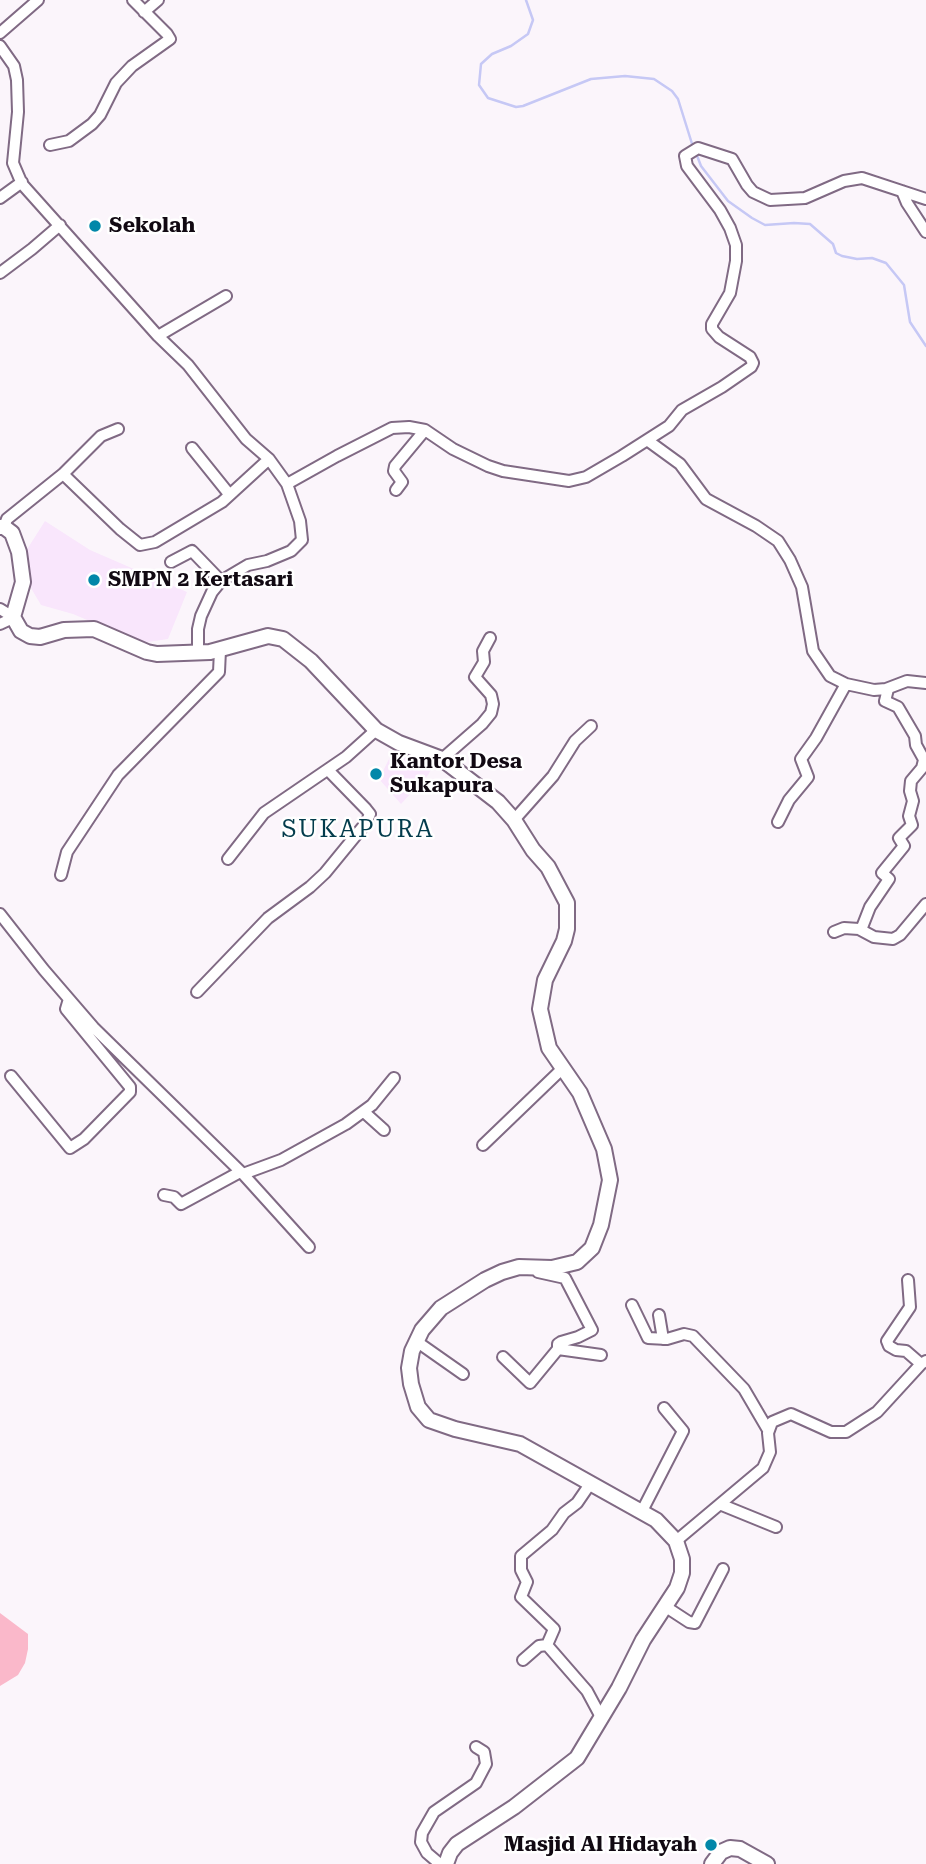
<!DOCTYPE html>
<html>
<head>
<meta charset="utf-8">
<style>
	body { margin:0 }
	canvas { display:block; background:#fbf5fb }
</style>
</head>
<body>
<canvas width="926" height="1864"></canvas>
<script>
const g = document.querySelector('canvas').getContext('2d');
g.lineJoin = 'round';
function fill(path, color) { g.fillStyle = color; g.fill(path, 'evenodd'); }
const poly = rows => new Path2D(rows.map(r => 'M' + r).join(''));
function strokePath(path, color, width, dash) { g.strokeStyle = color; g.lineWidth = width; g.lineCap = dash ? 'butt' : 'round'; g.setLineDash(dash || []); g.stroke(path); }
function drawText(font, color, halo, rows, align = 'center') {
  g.font = font + ' "Roboto Serif",serif'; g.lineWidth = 5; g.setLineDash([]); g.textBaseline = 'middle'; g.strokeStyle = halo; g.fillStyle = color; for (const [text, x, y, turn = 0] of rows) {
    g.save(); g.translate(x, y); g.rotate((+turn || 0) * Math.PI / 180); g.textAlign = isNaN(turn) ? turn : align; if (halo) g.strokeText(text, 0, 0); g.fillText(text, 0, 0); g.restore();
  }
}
fill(poly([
	[45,521,90,550,187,592,168,639,148,642,132,639,73,614,41,605,28,583,26,551],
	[395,747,435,763,428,775,401,804,379,779]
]), '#f9e6fc');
fill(poly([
	[0,1613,28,1634,28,1649,25,1663,18,1675,0,1686]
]), '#fab8ca');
strokePath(poly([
	[526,0,533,20,528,34,511,46,492,54,481,64,479,85,488,98,516,107,523,106,591,79,625,76,654,79,672,91,678,99,693,147],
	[696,153,701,166,728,201,752,218,765,225,794,223,810,224,833,244,836,253,842,256,857,259,872,258,886,263,904,285,910,322,926,346]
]), '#c6c8f5', 2.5);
const minor = poly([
	[144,12,158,0],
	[0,33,38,0],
	[0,46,14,66,17,80,18,112,13,163,22,184,158,336,188,365,246,439,269,459,287,484],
	[50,145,69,141,92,124,100,115,116,83,132,66,170,39,167,34,133,0],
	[902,191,907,203,926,232],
	[0,198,22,182],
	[0,273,32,249,60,225],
	[158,336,226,296],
	[647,440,680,464,706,499,756,526,778,541,790,560,802,587,813,651,830,676,846,684,874,690,886,689,907,681,926,683],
	[192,448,229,494],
	[63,474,120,529,140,545,155,542,222,502,269,459],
	[396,490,402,482,394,471,395,466,425,430],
	[4,527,7,519,63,474,101,436,118,429],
	[171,562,192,551,221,581],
	[0,609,13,617],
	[0,624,13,618],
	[198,652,198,629,201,616,212,592,221,581,248,565,267,561,291,551,302,540,300,521,287,484,337,456,392,428,409,427,425,430,453,449,488,466,503,471,569,481,586,477,622,456,669,426,682,410,722,387,751,367,753,363,750,357,719,337,712,329,712,324,730,293,736,261,736,245,730,228,720,210,687,166,685,156,698,148,732,159,747,185,753,192,770,200,805,198,844,181,862,178,926,199],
	[888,689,885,701,898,707,915,736,916,745,926,763],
	[442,759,482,724,491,713,493,704,491,695,475,677,484,662,483,651,490,638],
	[514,820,553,776,575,741,591,726],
	[778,822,789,800,808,777,801,759,816,738,846,684],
	[228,859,264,813,346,757,376,730],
	[61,875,67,852,118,775,219,672,220,650],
	[0,914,44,970,94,1028,243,1174,281,1160,346,1124,372,1105,394,1078],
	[861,930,870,907,889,879,882,873,904,846,899,838,912,825,909,816,913,801,910,791,911,781,922,768,924,760],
	[834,932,844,928,859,929,874,937,893,939,900,935,926,904],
	[197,992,268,918,310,887,325,873,366,823,370,814,366,809,328,770],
	[11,1076,70,1148,84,1139,130,1092,130,1087,66,1009,69,999],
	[364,1112,384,1130],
	[483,1145,562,1069],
	[243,1174,309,1247],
	[164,1195,174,1197,181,1204,240,1172],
	[538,1272,565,1278,592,1330,578,1337,561,1342,558,1344,558,1349,601,1355],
	[908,1280,910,1307,887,1341,889,1346,896,1350,906,1351,921,1364],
	[632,1305,648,1338,667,1339,684,1334,693,1336,744,1389,768,1430],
	[659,1315,663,1339],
	[416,1341,463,1374],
	[503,1357,530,1383,558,1349],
	[722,1505,776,1527],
	[642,1511,683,1431,664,1408],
	[676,1541,763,1468,770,1452,768,1433,772,1422,791,1414,831,1432,846,1432,877,1412,921,1364,926,1361],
	[666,1607,689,1622,695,1623,723,1569],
	[547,1645,554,1629,521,1597,527,1582,521,1570,521,1556,552,1530,564,1513,577,1503,590,1484],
	[523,1660,539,1646,547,1645,587,1691,602,1719],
	[440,1864,427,1853,421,1842,422,1833,434,1812,476,1783,486,1764,484,1752,476,1747]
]);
const major = poly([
	[0,527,4,527,12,533,19,552,23,582,13,617,21,631,30,636,40,637,64,630,94,629,147,652,157,654,210,652,268,636,283,639,311,661,376,730,399,743,442,759,498,802,514,820,533,850,548,867,567,903,567,929,564,941,545,980,540,1009,549,1048,580,1093,604,1149,610,1180,601,1225,592,1248,577,1262,552,1268,519,1267,502,1272,485,1280,441,1308,422,1330,412,1351,409,1368,411,1384,418,1407,429,1420,455,1429,520,1444,656,1520,676,1541,682,1559,682,1573,677,1588,643,1640,619,1688,577,1758,514,1807,457,1844,450,1853,446,1864],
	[712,1864,721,1852,730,1848,740,1849,767,1864]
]);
strokePath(minor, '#806a84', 14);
strokePath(major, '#806a84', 18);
strokePath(minor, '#fff', 10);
strokePath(major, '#fff', 14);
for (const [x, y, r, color] of [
	[95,226,7,"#0287a9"],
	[94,580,7,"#0287a9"],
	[376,774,7,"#0287a9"],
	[711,1845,7,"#0287a9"]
]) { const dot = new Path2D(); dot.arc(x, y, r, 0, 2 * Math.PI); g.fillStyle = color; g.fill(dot); strokePath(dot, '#fff', 2.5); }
drawText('bold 21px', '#110912', '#fff', [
	["Sekolah",109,226],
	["SMPN 2 Kertasari",108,580],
	["Kantor Desa",390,762],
	["Sukapura",390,786],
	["Masjid Al Hidayah",697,1845,"right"]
], 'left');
g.letterSpacing = '2px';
drawText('24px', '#033c4c', '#fff', [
	["SUKAPURA",358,830]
]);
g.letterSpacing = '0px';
</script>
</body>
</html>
